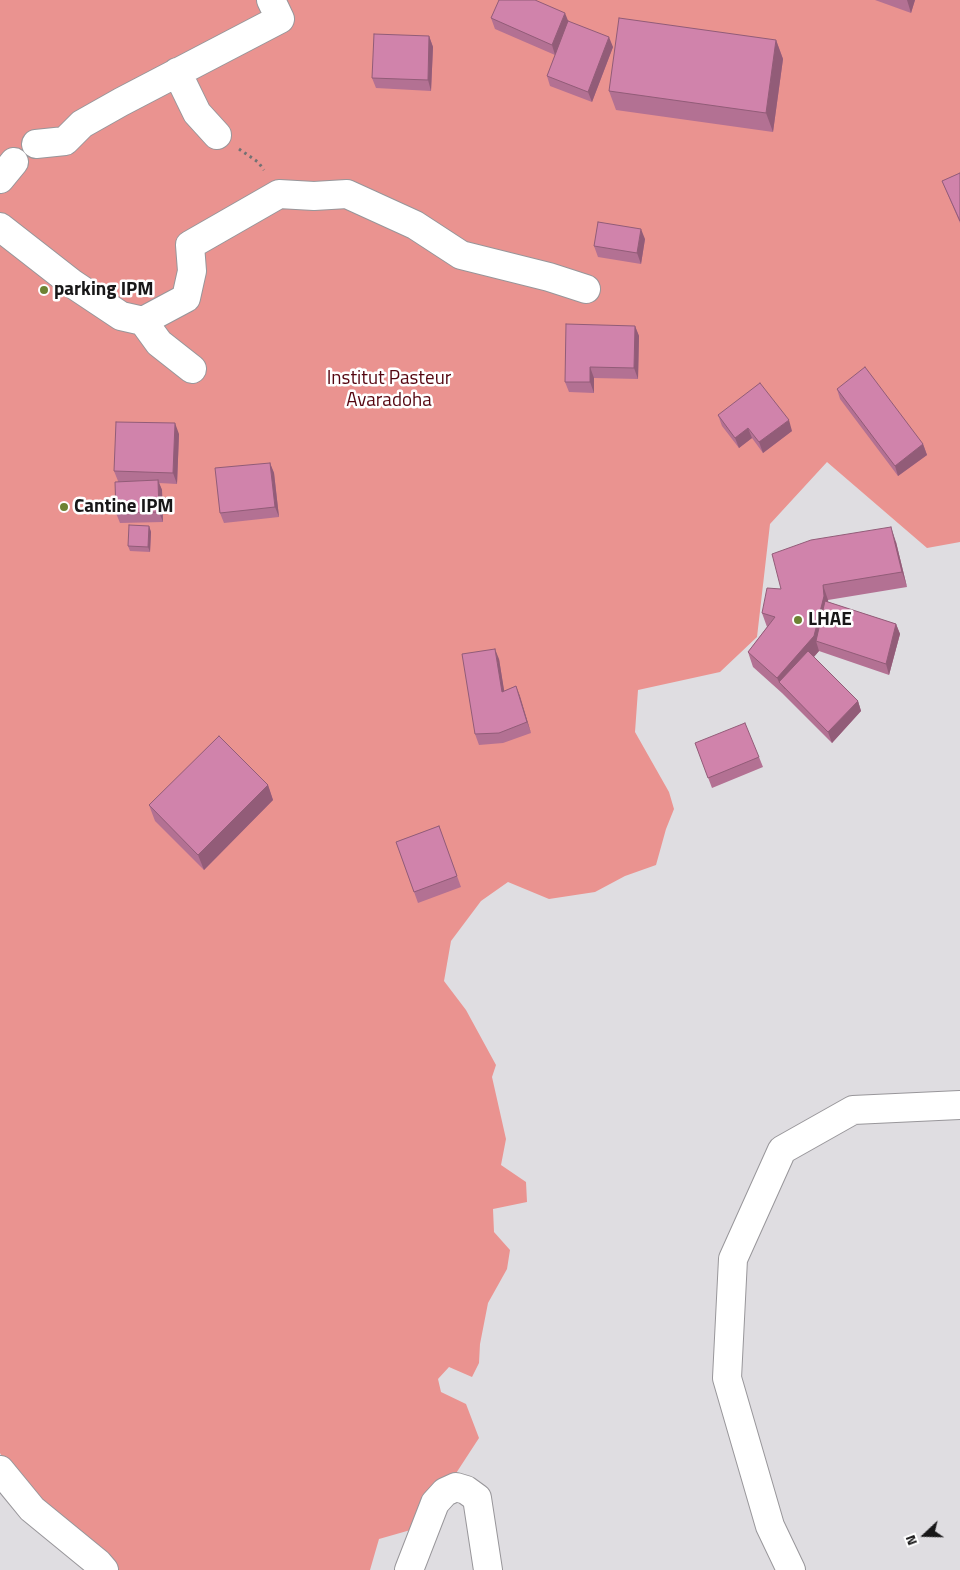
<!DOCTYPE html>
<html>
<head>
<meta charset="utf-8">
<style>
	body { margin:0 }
	#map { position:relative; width:960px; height:1570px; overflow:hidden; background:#dfdde1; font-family:"Titillium Web",sans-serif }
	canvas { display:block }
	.north { position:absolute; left:900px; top:1510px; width:50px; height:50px; -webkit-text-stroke:4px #fff; paint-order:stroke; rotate:249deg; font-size:14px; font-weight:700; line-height:20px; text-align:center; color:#181718 }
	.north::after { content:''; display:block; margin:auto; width:18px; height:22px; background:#181718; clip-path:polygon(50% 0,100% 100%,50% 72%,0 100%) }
</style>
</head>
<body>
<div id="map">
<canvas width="960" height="1570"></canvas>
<div class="north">N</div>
</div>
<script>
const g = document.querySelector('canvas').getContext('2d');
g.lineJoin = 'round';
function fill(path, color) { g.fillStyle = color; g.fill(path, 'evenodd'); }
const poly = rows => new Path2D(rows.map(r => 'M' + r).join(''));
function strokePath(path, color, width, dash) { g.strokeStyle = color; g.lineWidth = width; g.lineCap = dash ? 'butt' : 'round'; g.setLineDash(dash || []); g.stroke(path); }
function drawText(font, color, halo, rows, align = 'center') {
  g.font = font + ' "Titillium Web",sans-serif'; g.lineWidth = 5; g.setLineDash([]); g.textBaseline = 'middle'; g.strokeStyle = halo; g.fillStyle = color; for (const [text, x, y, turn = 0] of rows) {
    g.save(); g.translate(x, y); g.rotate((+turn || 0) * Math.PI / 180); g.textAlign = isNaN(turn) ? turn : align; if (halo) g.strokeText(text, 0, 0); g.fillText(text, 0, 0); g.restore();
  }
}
fill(poly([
	[0,0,960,0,960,542,927,548,827,462,770,524,757,637,720,672,638,690,635,732,669,792,674,809,666,829,656,865,625,876,595,892,549,899,508,882,481,901,451,941,444,981,466,1010,496,1065,492,1077,506,1139,501,1165,526,1182,527,1202,493,1209,494,1232,510,1250,507,1269,488,1303,480,1344,479,1363,472,1377,449,1367,438,1379,441,1392,466,1404,479,1438,421,1527,379,1539,370,1570,97,1570,4,1460,0,1453]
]), '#ea9390');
const minor = poly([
	[177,72,197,113,217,135],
	[36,144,65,141,82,124,121,102,280,19,271,0],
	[0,179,14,162],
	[0,227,73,284,121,316,143,321,186,298,192,271,190,245,279,194,314,196,347,194,415,225,461,255,549,277,586,289],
	[143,321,159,343,192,369],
	[0,1470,32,1509,98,1563,104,1570],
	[409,1570,435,1503,445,1492,456,1487,466,1490,477,1498,488,1570],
	[791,1570,770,1526,727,1378,733,1259,782,1150,853,1110,960,1105]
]);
strokePath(minor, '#98969a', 30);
strokePath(poly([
	[239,149,258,162,264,170]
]), '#727173', 3, [2.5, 4]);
strokePath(minor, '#fff', 28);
fill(poly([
	[875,0,915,0,911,13],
	[491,18,568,21,613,47,592,102,550,86,547,76,555,55,495,29],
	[429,36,433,47,431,91,376,88,372,78],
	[776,40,783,59,773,132,616,110,609,91],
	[960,173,960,223,942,181],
	[645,239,641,264,598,257,594,246],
	[635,326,639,336,638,379,594,378,594,393,569,392,565,382],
	[837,389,923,444,927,455,898,476,840,399],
	[718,415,792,431,763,453,752,438,739,448,722,426],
	[179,434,177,484,159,483,162,490,163,522,120,523,116,513,118,481,114,471],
	[270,463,274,473,279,517,224,523,220,513],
	[149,526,151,532,150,552,130,551,128,546],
	[896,542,907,587,828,600,828,602,896,624,900,634,889,675,819,651,814,657,858,701,861,711,832,743,782,693,753,667,748,652,767,627,762,613,781,589],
	[499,659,504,691,516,686,531,733,503,743,479,745,475,734],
	[695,743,759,757,763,767,712,788],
	[268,785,273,800,204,870,155,821,149,805],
	[439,826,461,887,418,903,396,842]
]), '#b37193');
fill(poly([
	[907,0,915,0,911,13],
	[565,13,569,23,555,55,552,45],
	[429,36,433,47,431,91,428,80],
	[609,37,613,47,592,102,588,92],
	[776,40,783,59,773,132,766,113],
	[641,229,645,239,641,264,637,253],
	[635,326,639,336,638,379,634,368],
	[590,367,594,378,594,393,590,382],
	[789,420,792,431,763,453,759,442],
	[175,423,179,434,177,484,173,473],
	[748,428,752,438,739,448,735,438],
	[923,444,927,455,898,476,895,466],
	[270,463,274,473,279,517,275,507],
	[158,480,162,490,163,522,159,512],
	[149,526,151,532,150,552,148,547],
	[891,527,896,542,907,587,902,572],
	[823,585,828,600,829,611,816,641,819,651,785,689,779,682,777,678],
	[896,624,900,634,889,675,886,664],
	[495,649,499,659,506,702,502,692],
	[516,686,520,696,531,733,527,722],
	[858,701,861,711,832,743,828,732],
	[268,785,273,800,204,870,198,855]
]), '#925c78');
const building = poly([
	[499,0,535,0,565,13,552,45,491,18,499,0],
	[619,18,776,40,766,113,609,91,619,18],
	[568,21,609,37,588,92,547,76,568,21],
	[374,34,429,36,428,80,372,78,374,34],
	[960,173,960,221,942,181,960,173],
	[598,222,641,229,637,253,594,246,598,222],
	[566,324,635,326,634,368,590,367,590,382,565,382,566,324],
	[865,367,923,444,895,466,837,389,865,367],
	[760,383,789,420,759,442,748,428,735,438,718,415,760,383],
	[116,422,175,423,173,473,114,471,116,422],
	[270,463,275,507,220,513,215,468,270,463],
	[158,480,159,512,116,513,115,482,158,480],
	[129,525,149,526,148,547,128,546,129,525],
	[891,527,902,572,823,585,824,596,814,636,777,678,748,652,775,617,762,613,767,588,781,589,772,554,811,540,891,527],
	[825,601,896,624,886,664,816,641,825,601],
	[495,649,502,692,516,686,527,722,499,733,475,734,462,654,495,649],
	[808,651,858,701,828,732,779,682,808,651],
	[745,723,759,757,708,778,695,743,745,723],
	[219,736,268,785,198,855,149,805,219,736],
	[439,826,457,876,414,892,396,842,439,826]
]);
fill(building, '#d083ab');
strokePath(building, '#925c78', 1);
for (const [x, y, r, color] of [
	[44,290,5,"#6d8233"],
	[64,507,5,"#6d8233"],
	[798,620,5,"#6d8233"]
]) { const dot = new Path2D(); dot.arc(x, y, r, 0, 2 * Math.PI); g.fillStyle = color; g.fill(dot); strokePath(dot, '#fff', 2); }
drawText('bold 19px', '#181718', '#fff', [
	["parking IPM",54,290],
	["Cantine IPM",74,507],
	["LHAE",808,620]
], 'left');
drawText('19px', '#550610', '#fff', [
	["Institut Pasteur",389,379],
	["Avaradoha",389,401]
]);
</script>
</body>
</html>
